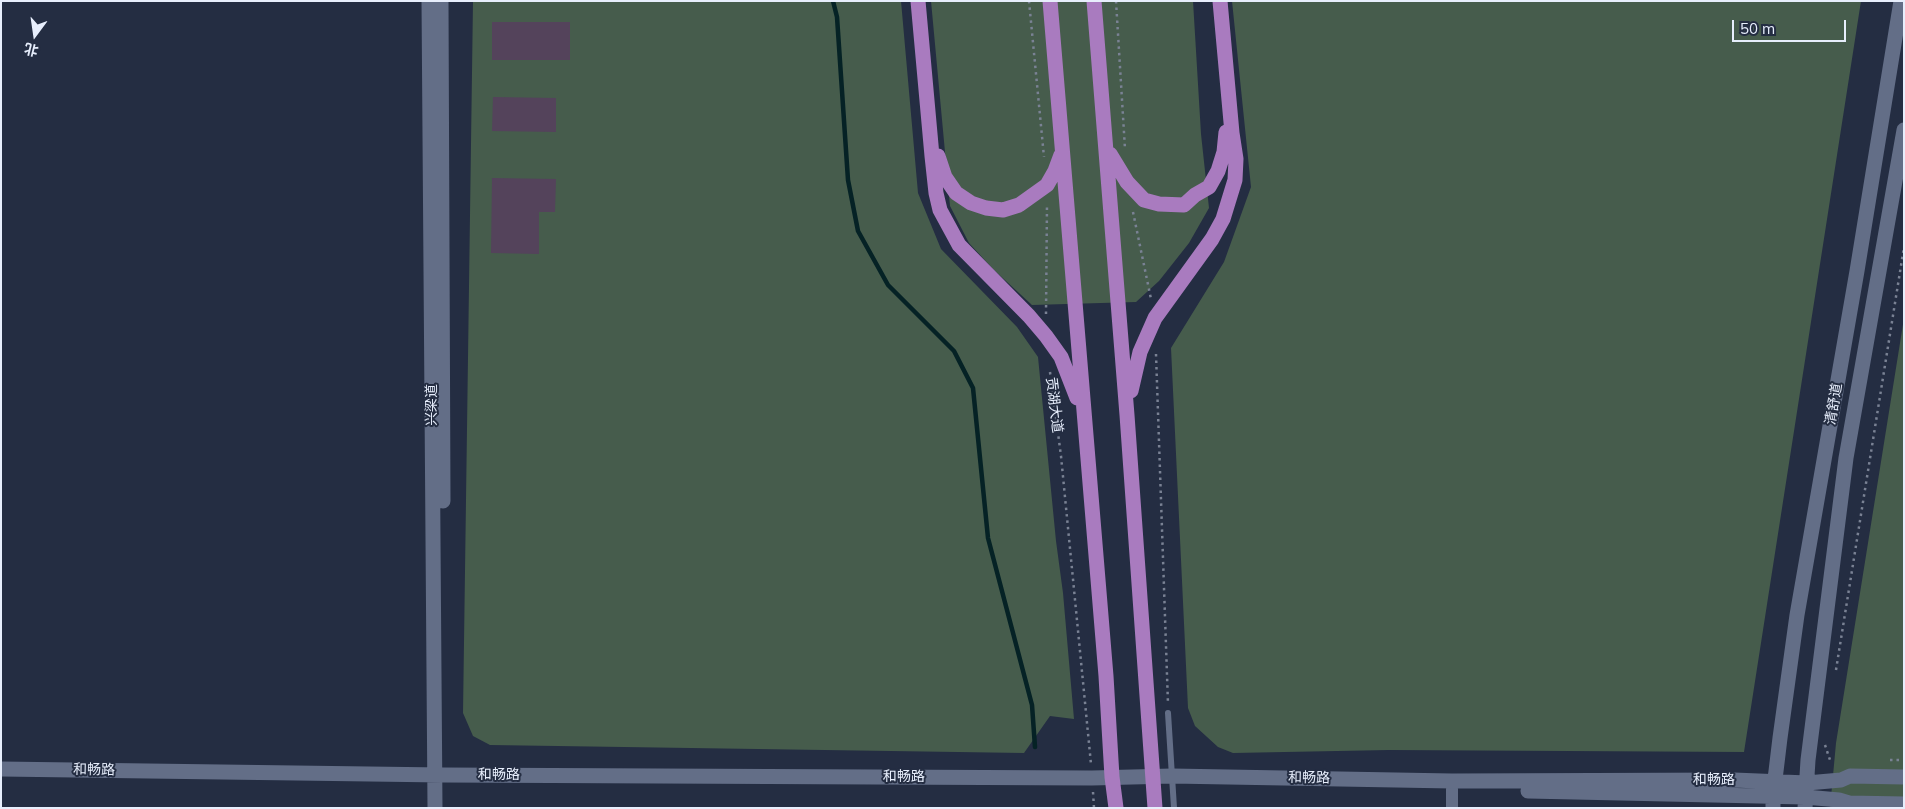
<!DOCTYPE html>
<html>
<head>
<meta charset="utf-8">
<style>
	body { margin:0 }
	#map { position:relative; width:1905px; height:809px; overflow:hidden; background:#242d42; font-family:Mulish,"Noto Sans SC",sans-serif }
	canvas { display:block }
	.frame { position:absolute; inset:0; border:2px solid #e7eefc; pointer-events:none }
	.north { position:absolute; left:10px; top:10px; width:50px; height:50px; -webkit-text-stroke:4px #242d42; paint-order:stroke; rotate:194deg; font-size:14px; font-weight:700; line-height:20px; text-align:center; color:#e7eefc }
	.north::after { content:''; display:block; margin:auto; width:18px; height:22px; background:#e7eefc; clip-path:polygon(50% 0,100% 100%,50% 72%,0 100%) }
	.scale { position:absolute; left:1732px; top:20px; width:114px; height:22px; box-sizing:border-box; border:2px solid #e7eefc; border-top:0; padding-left:6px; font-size:15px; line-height:18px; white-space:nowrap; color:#e7eefc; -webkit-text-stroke:4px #242d42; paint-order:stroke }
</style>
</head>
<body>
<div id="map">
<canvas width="1905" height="809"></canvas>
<div class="frame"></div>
<div class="north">北</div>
<div class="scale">50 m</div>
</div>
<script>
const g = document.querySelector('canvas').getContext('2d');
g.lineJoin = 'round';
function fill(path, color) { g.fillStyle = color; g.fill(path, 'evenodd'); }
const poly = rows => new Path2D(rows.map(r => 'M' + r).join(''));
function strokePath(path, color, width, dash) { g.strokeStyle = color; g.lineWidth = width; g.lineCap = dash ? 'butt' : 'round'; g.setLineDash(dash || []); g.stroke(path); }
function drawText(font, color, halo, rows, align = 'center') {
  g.font = font + ' Mulish,"Noto Sans SC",sans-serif'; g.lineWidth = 4; g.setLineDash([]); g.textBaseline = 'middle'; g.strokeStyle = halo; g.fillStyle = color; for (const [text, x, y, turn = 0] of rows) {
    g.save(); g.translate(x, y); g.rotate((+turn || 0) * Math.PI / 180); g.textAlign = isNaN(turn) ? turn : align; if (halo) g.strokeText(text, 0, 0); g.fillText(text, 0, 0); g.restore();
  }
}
fill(poly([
	[473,1,901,1,918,193,941,249,1017,327,1038,357,1056,541,1063,593,1074,719,1050,716,1024,753,490,745,473,736,463,713],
	[931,1,1193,1,1201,134,1209,208,1189,243,1159,281,1136,302,1032,305,994,270,969,243,950,206],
	[1232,1,1861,1,1744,752,1389,750,1233,753,1218,747,1195,726,1188,708,1171,348,1224,262,1251,187],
	[1904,318,1904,808,1830,808,1836,743]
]), '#465c4c');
strokePath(poly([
	[833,1,837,17,848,180,858,231,888,285,954,351,973,388,988,538,1032,705,1035,747]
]), '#052225', 4.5);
fill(poly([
	[492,22,570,22,570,60,492,60],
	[493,97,556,98,556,132,492,131],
	[492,178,556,179,555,212,539,212,539,254,491,253]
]), '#54435b');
strokePath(poly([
	[1029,1,1044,157],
	[1116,1,1125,149],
	[1133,212,1151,299],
	[1046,314,1047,204],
	[1156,354,1168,704],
	[1050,372,1061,456,1091,764],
	[1836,670,1904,247],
	[1825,745,1830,760],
	[1890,760,1904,760],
	[1093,792,1094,808]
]), '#7a8294', 2.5, [2.5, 4]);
strokePath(poly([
	[1168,713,1174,808]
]), '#636e87', 6);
strokePath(poly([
	[1452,789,1452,808]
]), '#636e87', 12);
strokePath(poly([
	[429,1,435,808],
	[441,1,443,501],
	[1,769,443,775,1092,778,1172,776,1452,781,1734,780,1807,783,1841,780,1850,776,1904,777],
	[1528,791,1805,797,1839,800,1849,803,1904,804],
	[1773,808,1773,796,1780,738,1797,615,1857,271,1901,1],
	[1805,808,1808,760,1846,458,1904,130]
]), '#636e87', 15);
strokePath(poly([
	[918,1,932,156,936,193,940,210,959,245,1029,316,1046,336,1061,357,1077,398],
	[1050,1,1106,676,1112,777,1116,808],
	[1094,1,1127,415,1155,808],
	[1110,154,1127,182,1144,200,1159,204,1184,205,1195,195,1209,187,1218,171,1224,152,1226,132],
	[938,156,945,177,956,193,971,203,986,208,1003,210,1019,205,1047,185,1055,171,1061,155],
	[1131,391,1140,352,1155,318,1212,239,1223,219,1235,180,1236,159,1232,133,1220,1]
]), '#a97bbf', 15);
drawText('14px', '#e7eefc', '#242d42', [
	["清舒道",1834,404,-80],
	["兴梁道",432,405,-90],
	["贡湖大道",1054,405,83],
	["和畅路",94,770,1],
	["和畅路",499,775],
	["和畅路",904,777],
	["和畅路",1309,778,1],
	["和畅路",1714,780]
]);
</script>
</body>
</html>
